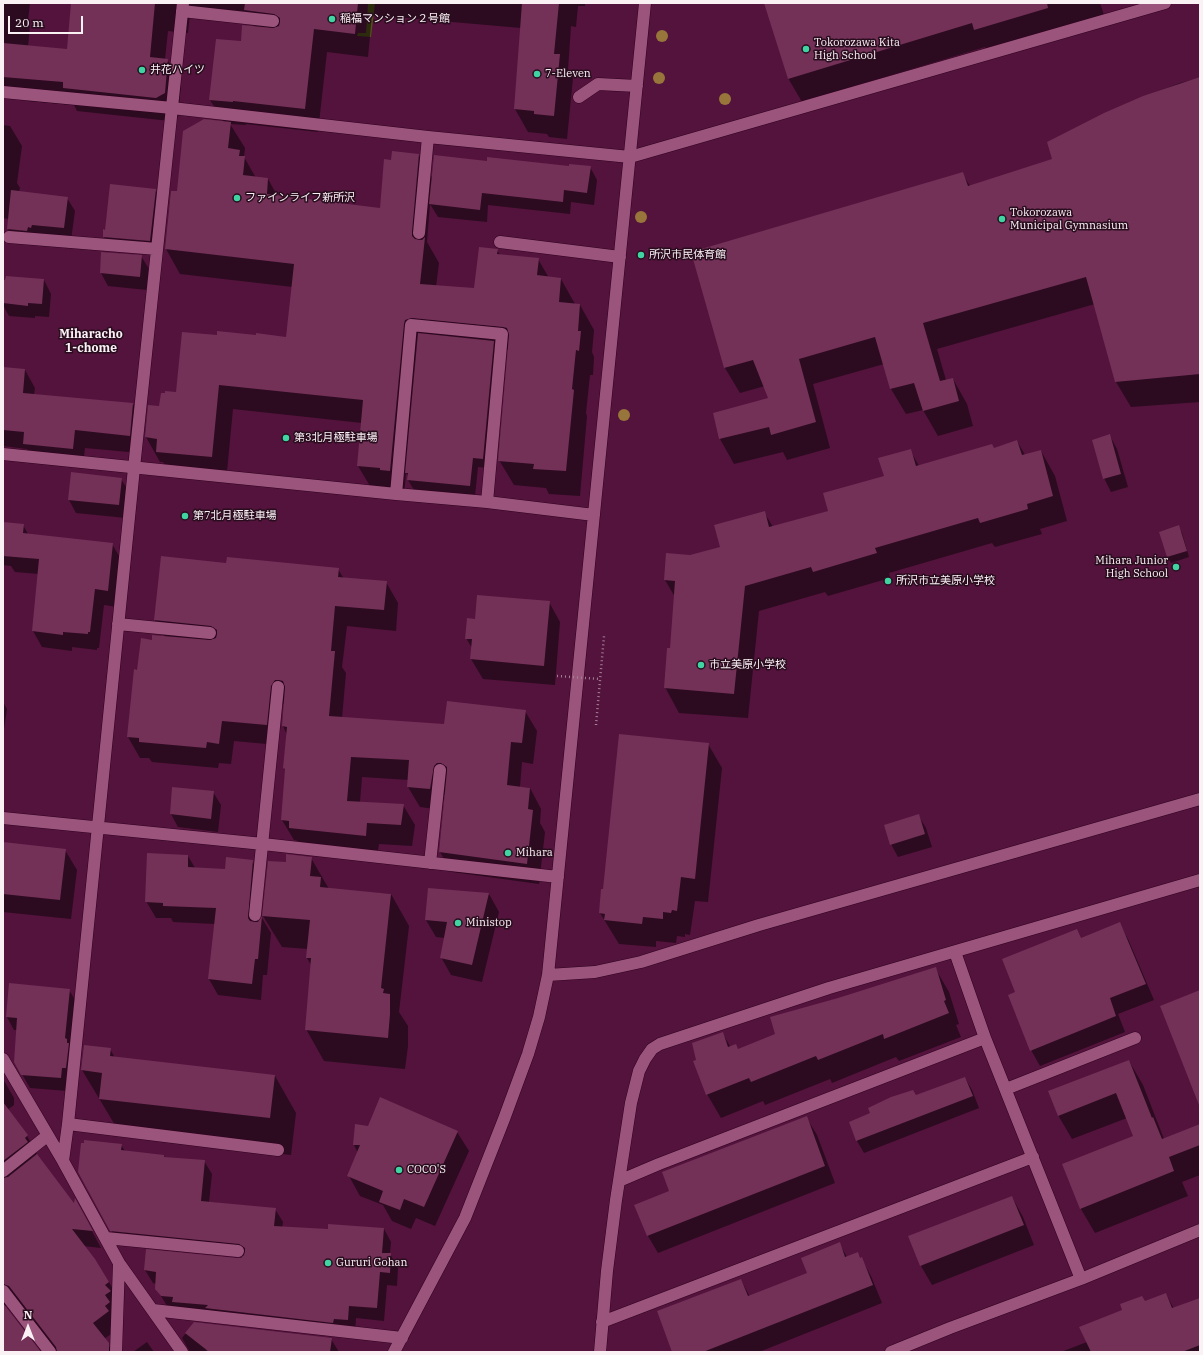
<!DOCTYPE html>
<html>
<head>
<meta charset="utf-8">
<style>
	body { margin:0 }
	#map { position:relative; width:1203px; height:1355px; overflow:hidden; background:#53133c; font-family:"IBM Plex Serif",serif }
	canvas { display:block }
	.frame { position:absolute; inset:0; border:4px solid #faf1f5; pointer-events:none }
	.north { position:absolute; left:8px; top:1307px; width:40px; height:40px; -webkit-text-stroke:3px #290d1e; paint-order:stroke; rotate:0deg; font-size:11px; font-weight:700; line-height:16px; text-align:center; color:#faf1f5 }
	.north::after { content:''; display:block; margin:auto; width:14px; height:18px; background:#faf1f5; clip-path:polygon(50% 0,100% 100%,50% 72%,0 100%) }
	.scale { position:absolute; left:8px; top:16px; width:75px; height:18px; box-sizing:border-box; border:2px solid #faf1f5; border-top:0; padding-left:5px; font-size:12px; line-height:14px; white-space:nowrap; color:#faf1f5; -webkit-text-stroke:3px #290d1e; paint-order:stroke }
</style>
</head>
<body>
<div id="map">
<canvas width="1203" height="1355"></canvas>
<div class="frame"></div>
<div class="north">N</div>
<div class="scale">20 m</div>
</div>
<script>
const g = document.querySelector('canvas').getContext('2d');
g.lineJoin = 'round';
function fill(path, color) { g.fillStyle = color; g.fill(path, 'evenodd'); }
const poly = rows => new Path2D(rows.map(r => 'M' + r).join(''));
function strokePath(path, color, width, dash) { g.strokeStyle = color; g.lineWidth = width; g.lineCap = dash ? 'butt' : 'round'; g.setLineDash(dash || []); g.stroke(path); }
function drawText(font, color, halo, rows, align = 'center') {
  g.font = font + ' "IBM Plex Serif","Noto Sans JP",serif'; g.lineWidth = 3; g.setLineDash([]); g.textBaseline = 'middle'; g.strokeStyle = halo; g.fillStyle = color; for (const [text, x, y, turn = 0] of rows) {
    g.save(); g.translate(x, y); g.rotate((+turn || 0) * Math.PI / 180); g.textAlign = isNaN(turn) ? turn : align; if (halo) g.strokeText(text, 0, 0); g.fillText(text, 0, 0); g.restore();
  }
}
fill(poly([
	[368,3,375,3,371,37,357,36,358,33,366,33]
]), '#55521b');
fill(poly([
	[3,3,30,3,28,21,30,25,28,47,68,50,72,3,585,3,585,6,578,6,576,27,571,26,568,70,573,78,567,139,549,137,547,134,528,132,515,109,521,28,372,15,368,57,327,52,318,132,246,124,246,125,230,124,245,148,244,157,256,178,268,179,278,197,381,209,392,161,418,154,433,179,488,162,570,168,590,167,597,180,594,205,571,202,570,214,488,205,487,222,438,217,430,204,427,242,439,263,436,287,475,290,497,250,500,255,538,259,549,278,561,279,575,304,580,305,594,330,592,352,594,357,593,375,590,375,586,413,587,416,580,496,549,494,546,488,514,485,499,460,509,350,498,349,488,468,478,467,475,496,414,490,408,480,409,477,406,473,404,496,373,491,358,466,362,423,233,409,226,482,172,476,163,462,160,462,146,437,160,407,177,393,218,336,287,338,293,287,180,274,166,249,172,192,178,193,224,122,210,100,242,42,255,28,250,19,190,13,188,33,168,31,165,59,167,59,181,86,178,117,170,121,77,111,74,105,27,101,26,100,3,97],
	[765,3,1100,3,1105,18,989,54,985,47,802,102,788,78],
	[1200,78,1200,402,1131,407,1116,382,1095,304,937,349,946,380,953,379,967,404,973,426,938,436,923,410,906,414,891,389,884,364,813,384,830,448,787,460,783,452,734,464,720,439,770,398,765,386,740,393,725,368,692,252,962,173,970,186,1053,160,1143,97,1180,83],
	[3,125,10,126,22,146,17,183,20,188,19,192,67,198,75,211,71,240,16,242,8,229,9,219,3,218],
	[155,190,163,203,157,254,111,250,104,237,106,231],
	[102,253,141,256,149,269,147,290,108,286,101,273],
	[44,280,51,294,49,317,35,316,35,318,9,316,3,305,3,288],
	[3,368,25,370,35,388,34,395,133,404,143,422,140,453,85,448,83,467,34,461,27,449,3,446],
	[1110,436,1117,449,1128,487,1111,492,1104,478],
	[1017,441,1025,455,1041,451,1055,476,1067,521,1040,529,1042,534,995,547,992,543,889,573,890,578,828,596,825,592,759,611,748,718,679,713,665,687,671,649,675,597,665,580,690,556,721,547,764,512,773,527,829,511,885,477,910,450,919,466,994,449],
	[121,479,129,492,126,518,76,513,69,500],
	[3,523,23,525,28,534,112,544,122,561,117,607,104,605,99,648,97,648,97,650,72,647,72,651,42,647,33,631,39,574,15,572,11,566,3,565],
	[1178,526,1182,533,1189,557,1171,563,1168,557,1160,532],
	[227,564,338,569,344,579,386,582,398,603,396,631,347,626,342,667,346,673,342,718,445,725,525,711,537,731,533,764,522,762,520,787,530,788,541,809,540,823,545,832,539,884,452,872,440,852,446,795,444,795,442,810,420,807,408,787,409,780,362,777,360,802,403,805,415,825,412,846,379,844,377,856,302,848,298,841,294,840,282,820,286,772,284,768,287,735,283,726,285,701,282,707,278,745,234,741,231,764,219,763,218,768,152,762,149,758,140,758,128,737,138,671,153,641,165,637,155,620],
	[549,602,560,622,555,685,483,679,471,659,472,648,466,638,475,620],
	[3,702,7,709,3,735],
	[708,744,722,768,708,902,695,901,690,935,685,934,685,937,677,936,676,943,656,941,656,947,619,944,600,913,604,890],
	[173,788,213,792,221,805,218,832,178,827,171,814],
	[918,815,926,828,932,847,898,857,891,844],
	[3,843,65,850,77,870,71,919,3,912],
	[188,856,195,868,226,870,252,861,262,877,258,924,262,918,271,933,267,975,263,975,261,1000,218,995,209,979,215,924,173,922,171,918,156,918,146,901],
	[311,858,329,889,391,894,409,926,399,1012,408,1026,408,1046,405,1069,324,1061,306,1029,311,965,307,958,308,949,282,947,263,916,287,863],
	[489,894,499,912,482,982,451,975,441,957,445,938,436,937,426,920],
	[1119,923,1128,939,1154,1000,1118,1014,1125,1032,1040,1066,1031,1050,1017,992,1081,939],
	[935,968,949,992,959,1024,956,1025,961,1037,899,1061,896,1057,832,1083,830,1079,765,1105,763,1101,721,1118,707,1094,723,1034,731,1048,738,1050],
	[69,990,77,1003,68,1091,30,1088,15,1062,17,1030,14,1030,7,1017],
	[110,1049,115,1058,275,1076,296,1113,291,1155,121,1135,82,1070],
	[1129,1061,1143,1085,1164,1139,1200,1125,1200,1175,1182,1182,1188,1196,1095,1233,1081,1209,1064,1165,1134,1136,1127,1118,1072,1139,1058,1115],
	[965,1078,972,1090,979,1108,864,1153,857,1141,871,1114],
	[3,1079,14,1098,14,1105,7,1110,27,1136,37,1153,36,1154,84,1216,101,1248,83,1246,109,1282,118,1299,118,1329,104,1339,113,1352,57,1352,20,1303,8,1302,5,1308,39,1352,3,1352],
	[806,1117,817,1135,835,1183,658,1253,648,1236,670,1191],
	[457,1132,469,1151,435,1226,416,1218,411,1229,392,1221,383,1205,360,1196,349,1176,358,1153,354,1145],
	[121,1145,125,1151,164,1156,165,1158,204,1161,212,1174,209,1202,275,1209,283,1222,282,1228,329,1230,384,1229,391,1242,390,1254,398,1268,397,1286,387,1285,384,1321,356,1318,355,1333,169,1309,156,1288,157,1284,153,1283,145,1270,237,1259,245,1256,119,1244,111,1230],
	[1012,1197,1023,1217,1034,1245,932,1285,921,1266],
	[839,1243,847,1257,861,1258,871,1276,882,1303,759,1352,674,1352,741,1280,750,1297,808,1274],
	[1166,1294,1174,1309,1200,1299,1200,1352,1061,1352,1087,1342,1145,1302],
	[194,1323,331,1339,339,1352,210,1352,209,1349,204,1352,190,1352,182,1338],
	[147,1342,154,1352,133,1352]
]), '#0007');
fill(poly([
	[71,3,155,3,150,57,168,59,165,93,156,98,63,88,63,82,3,77,3,43,67,49],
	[245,3,358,3,355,34,314,29,305,109,233,101,233,102,209,100,216,39,241,41,242,25,273,28,279,26,280,22,280,18,274,14,244,10],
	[522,3,559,3,554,54,560,54,554,116,534,114,534,111,514,109],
	[764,3,1047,3,1048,8,974,30,972,23,788,79],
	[1200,77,1200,374,1115,382,1086,277,923,323,940,381,953,378,959,401,923,411,914,383,890,389,875,337,799,359,816,422,771,435,769,427,719,439,713,413,768,398,753,360,724,368,691,252,963,172,968,186,1052,159,1047,142,1104,113,1143,96],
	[204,119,231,122,228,148,240,150,239,156,245,156,243,175,268,178,267,194,380,208,384,159,391,160,392,151,419,154,412,232,412,236,415,239,422,240,425,237,420,284,474,288,479,247,498,249,497,254,539,258,537,275,561,278,559,302,580,304,578,331,581,331,579,351,576,350,572,389,574,390,566,471,533,469,534,464,498,461,509,335,507,328,503,327,412,318,405,320,404,324,390,471,380,470,380,468,357,466,363,400,219,385,212,457,156,452,157,439,145,437,148,405,159,406,161,393,165,393,165,391,176,392,182,332,217,335,217,331,256,335,256,333,286,337,294,264,165,249,171,191,177,191,183,131],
	[434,155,487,161,487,157,569,166,569,164,591,166,587,193,564,190,563,202,482,193,480,210,429,204],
	[110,184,156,189,150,241,103,237,103,229,105,230],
	[11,190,68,197,64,228,32,225,31,228,28,227,27,231,7,229],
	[101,252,142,255,140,277,100,273],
	[6,276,44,279,42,304,28,303,28,306,3,303,3,280,5,280],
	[418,333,494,341,483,459,473,458,470,486,407,480,408,473,405,473],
	[3,367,25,369,23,393,133,403,130,436,75,430,73,449,23,444,24,432,3,430],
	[1110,434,1121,474,1103,479,1092,440],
	[1017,440,1022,455,1041,450,1053,496,1027,504,1028,509,980,523,978,518,875,548,877,553,813,572,811,567,745,586,734,694,664,688,667,648,670,648,675,581,664,580,666,553,690,555,720,547,714,525,765,511,769,527,828,511,823,493,884,476,878,458,911,449,916,466,992,444,994,448],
	[71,472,122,478,119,505,68,500],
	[3,522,24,524,23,533,113,543,108,591,95,589,90,632,88,632,88,634,63,632,63,635,32,631,39,559,3,556],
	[1179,525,1187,551,1167,557,1159,532],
	[161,556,226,563,227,557,339,568,338,577,387,581,384,610,335,606,331,651,335,651,329,716,444,724,447,701,526,710,522,743,511,742,507,785,530,788,528,809,533,810,527,864,439,852,447,771,447,767,441,763,437,763,434,766,430,789,407,787,409,760,351,757,347,801,404,804,401,825,367,823,366,836,289,828,289,821,281,820,285,769,283,768,287,727,282,726,285,687,283,681,279,680,275,680,271,686,267,725,222,721,219,744,207,742,206,748,139,742,139,738,127,737,134,669,137,670,141,638,152,640,152,635,210,640,216,638,217,634,217,630,211,626,154,620],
	[477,595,550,601,544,666,470,659,472,639,465,639,467,618,475,619],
	[619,734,709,743,695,879,681,877,677,911,672,910,671,913,663,912,663,919,643,917,642,924,604,920,605,914,599,913,601,889,603,889],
	[172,787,214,791,211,819,170,814],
	[919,814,925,834,890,845,884,825],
	[3,842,66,849,60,900,3,894],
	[147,853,188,855,188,867,225,869,226,857,253,860,248,918,250,921,255,922,258,922,262,916,258,959,255,959,252,984,208,979,216,908,163,906,163,903,145,902],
	[286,854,312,857,310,876,321,877,320,887,391,894,381,988,384,989,383,993,390,994,390,1014,388,1038,305,1030,311,958,306,958,310,920,262,916,268,861,286,862],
	[428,888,489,893,472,965,440,958,447,922,425,920],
	[1120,922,1146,984,1110,998,1116,1016,1030,1051,1008,995,1015,992,1002,959,1077,929,1081,938],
	[936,967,946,1000,944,1001,949,1013,884,1039,883,1034,818,1060,816,1056,751,1082,749,1078,706,1095,693,1061,696,1060,692,1043,723,1032,728,1047,736,1044,738,1049,775,1034,770,1017,838,998],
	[9,983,70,989,65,1038,67,1039,67,1043,69,1043,66,1068,62,1068,61,1078,21,1075,14,1062,17,1018,6,1017],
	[1200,990,1200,1105,1199,1105,1160,1006],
	[84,1045,111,1048,110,1056,275,1075,270,1118,99,1099,102,1073,81,1070],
	[1129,1060,1152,1118,1153,1117,1162,1139,1200,1124,1200,1145,1169,1157,1174,1171,1080,1209,1062,1164,1133,1136,1116,1093,1058,1116,1048,1091],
	[965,1077,973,1096,856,1141,849,1122,870,1113,868,1108,891,1097,913,1090,916,1095],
	[380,1097,458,1131,424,1207,404,1199,400,1210,379,1202,383,1191,347,1176,360,1145,353,1145,355,1124,368,1126],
	[3,1102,28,1135,25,1138,28,1142,3,1161],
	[807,1116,825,1166,647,1236,634,1205,669,1191,662,1172],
	[84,1140,122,1144,121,1150,164,1155,164,1157,205,1160,201,1201,276,1208,274,1226,328,1229,328,1224,384,1228,382,1253,391,1253,390,1273,380,1272,377,1308,349,1306,348,1320,334,1319,333,1323,205,1308,208,1305,172,1302,173,1297,161,1296,155,1289,156,1272,144,1270,146,1249,237,1258,241,1258,244,1255,245,1251,245,1248,239,1244,110,1231,78,1172,81,1143,84,1143],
	[37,1154,74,1203,75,1198,93,1231,72,1229,95,1259,109,1282,105,1285,111,1291,105,1295,110,1302,105,1306,109,1311,93,1323,109,1343,109,1352,57,1352,56,1347,9,1286,3,1284,3,1178,8,1177],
	[1012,1196,1024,1225,920,1266,908,1236],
	[840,1242,845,1257,858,1252,860,1258,862,1257,873,1285,703,1352,672,1352,657,1311,741,1279,748,1296,807,1273,801,1258],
	[1166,1293,1172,1308,1200,1298,1200,1345,1182,1352,1091,1352,1079,1327,1122,1310,1120,1304,1142,1296,1145,1301],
	[3,1303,41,1352,3,1352],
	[194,1322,332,1338,330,1352,208,1351,185,1333]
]), '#733158');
const minor = poly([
	[182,11,273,21],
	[3,92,172,108,428,137,630,157,1165,3],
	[579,97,598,84,637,86],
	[419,233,428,137],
	[9,237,157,249],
	[500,242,620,257],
	[3,454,396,494,487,502,594,515],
	[396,494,411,325,502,334,487,502],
	[118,624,210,633],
	[3,818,263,844,558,877],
	[430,863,440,770],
	[255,915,278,687],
	[955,952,985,1038,1081,1279],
	[548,975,595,972,641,962,759,925,1200,799],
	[3,1059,63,1161,119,1263,182,1352],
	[1006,1089,1135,1038],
	[68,1124,278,1150],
	[63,1161,68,1124,134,468,183,3],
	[3,1171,47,1136],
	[619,1181,659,1164,985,1038],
	[106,1238,238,1251],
	[3,1291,50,1352],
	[153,1310,402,1338],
	[602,1322,1033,1157],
	[116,1352,119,1263],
	[394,1352,465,1218,504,1119,528,1054,539,1017,548,975,645,3],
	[600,1352,607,1271,616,1200,631,1103,639,1071,645,1059,652,1049,660,1044,829,988,1200,880],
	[891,1352,950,1328,1081,1279,1200,1230]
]);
strokePath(minor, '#310221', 13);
strokePath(poly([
	[596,725,604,636]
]), '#a58097', 2.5, [1, 3]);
strokePath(minor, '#9b557c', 12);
strokePath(poly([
	[557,676,600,679]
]), '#a58097', 2.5, [1, 3]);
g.fillStyle = '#97753b';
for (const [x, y] of [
	[662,36],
	[659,78],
	[725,99],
	[641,217],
	[624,415]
]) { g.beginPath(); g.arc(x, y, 6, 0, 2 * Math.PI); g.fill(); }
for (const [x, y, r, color] of [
	[332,19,4,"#3fd4a2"],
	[806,49,4,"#3fd4a2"],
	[142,70,4,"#3fd4a2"],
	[537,74,4,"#3fd4a2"],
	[237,198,4,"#3fd4a2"],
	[1002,219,4,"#3fd4a2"],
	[641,255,4,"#3fd4a2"],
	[286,438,4,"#3fd4a2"],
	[185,516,4,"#3fd4a2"],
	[1176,567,4,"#3fd4a2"],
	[888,581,4,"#3fd4a2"],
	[701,665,4,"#3fd4a2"],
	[508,853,4,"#3fd4a2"],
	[458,923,4,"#3fd4a2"],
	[399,1170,4,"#3fd4a2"],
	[328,1263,4,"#3fd4a2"]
]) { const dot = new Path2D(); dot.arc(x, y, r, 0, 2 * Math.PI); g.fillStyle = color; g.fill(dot); strokePath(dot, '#290d1e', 1.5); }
drawText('11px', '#faf1f5', '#290d1e', [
	["稲福マンション２号館",340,19],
	["Tokorozawa Kita",814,43],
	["High School",814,56],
	["井花ハイツ",150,70],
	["7-Eleven",545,74],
	["ファインライフ新所沢",245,198],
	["Tokorozawa",1010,213],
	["Municipal Gymnasium",1010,226],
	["所沢市民体育館",649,255],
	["第3北月極駐車場",294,438],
	["第7北月極駐車場",193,516],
	["Mihara Junior",1168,561,"right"],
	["High School",1168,574,"right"],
	["所沢市立美原小学校",896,581],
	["市立美原小学校",709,665],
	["Mihara",516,853],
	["Ministop",466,923],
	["COCO'S",407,1170],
	["Gururi Gohan",336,1263]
], 'left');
drawText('bold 12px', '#faf1f5', '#290d1e', [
	["Miharacho",91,335],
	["1-chome",91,349]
]);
</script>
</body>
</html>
